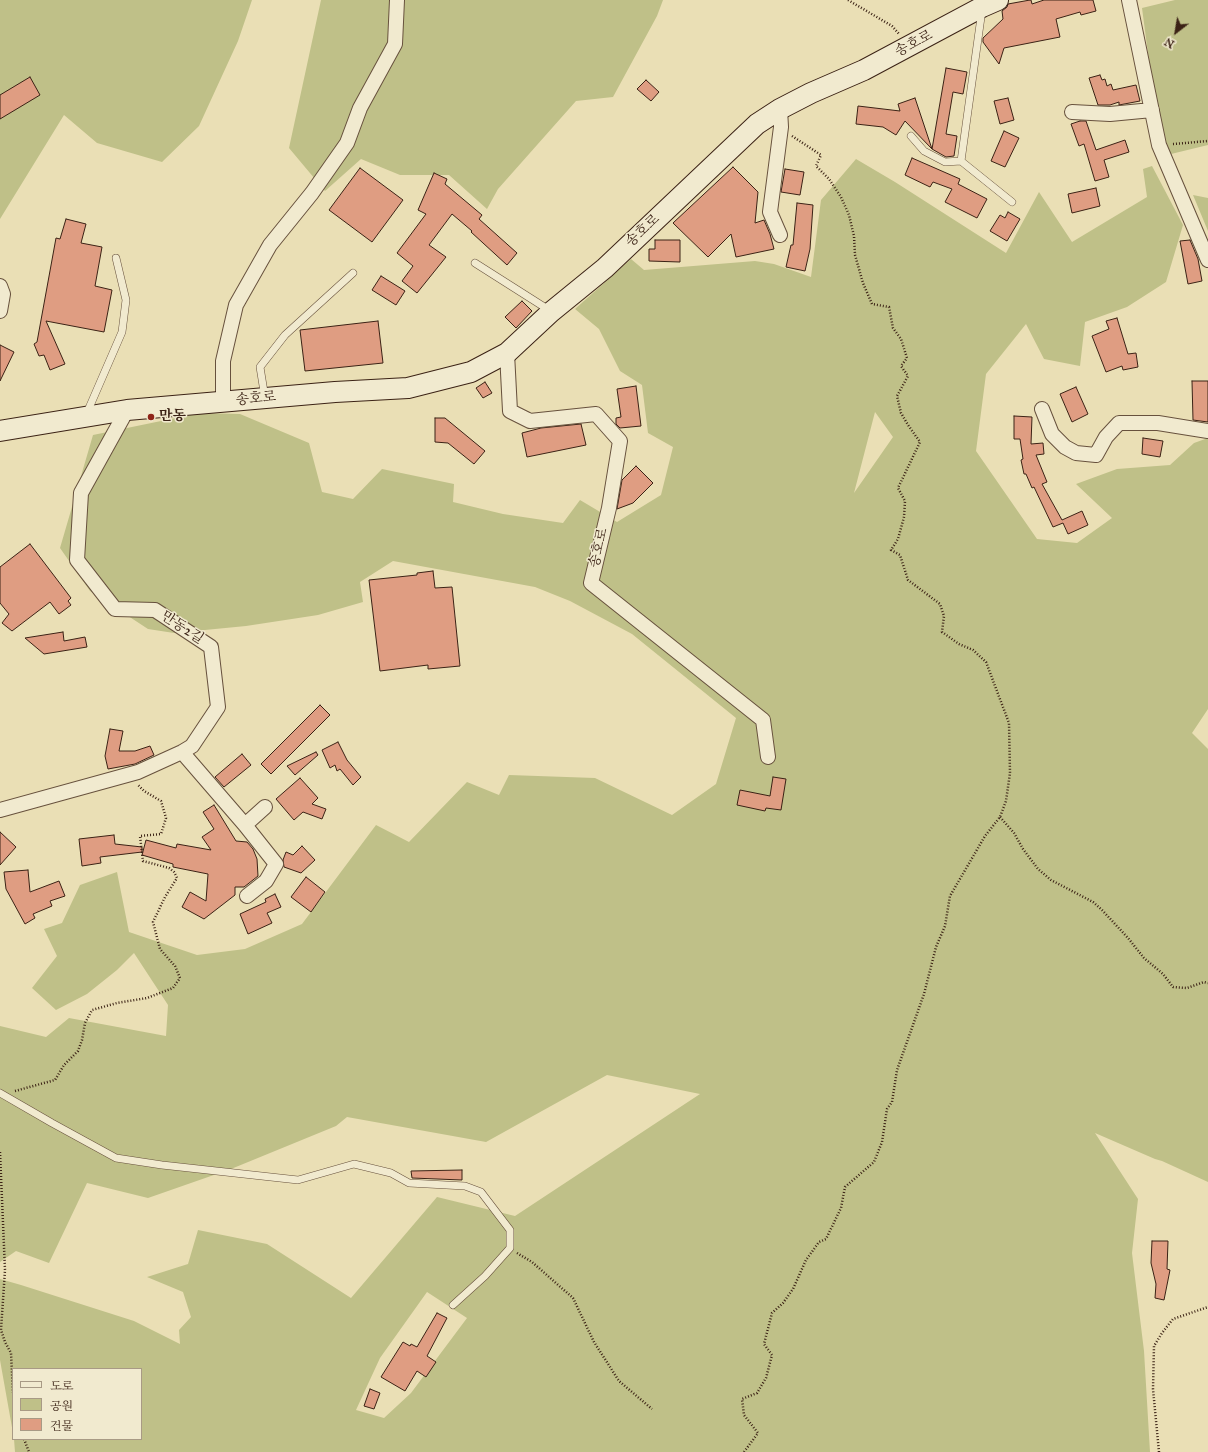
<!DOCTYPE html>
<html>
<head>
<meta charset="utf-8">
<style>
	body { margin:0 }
	#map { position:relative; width:1208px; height:1452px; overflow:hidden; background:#eadfb5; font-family:"IM FELL Great Primer","Noto Serif KR",serif }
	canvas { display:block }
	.legend { position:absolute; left:12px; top:1368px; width:130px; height:72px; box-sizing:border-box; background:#f1eacf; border:1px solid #a89a85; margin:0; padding:5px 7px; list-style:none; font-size:12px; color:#3b2215 }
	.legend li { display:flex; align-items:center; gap:8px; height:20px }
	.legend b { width:20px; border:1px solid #a89a85 }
	.north { position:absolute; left:1156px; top:12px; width:40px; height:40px; -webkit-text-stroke:3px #f1eacf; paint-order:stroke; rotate:211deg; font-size:11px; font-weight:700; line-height:16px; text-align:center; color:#3b2215 }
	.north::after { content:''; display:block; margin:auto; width:14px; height:18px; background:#3b2215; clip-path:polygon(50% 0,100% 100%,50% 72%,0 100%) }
</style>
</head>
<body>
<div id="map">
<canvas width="1208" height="1452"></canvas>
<ul class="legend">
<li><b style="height:5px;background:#f1eacf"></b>도로</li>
<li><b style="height:11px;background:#bfc088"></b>공원</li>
<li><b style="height:11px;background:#df9d82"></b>건물</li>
</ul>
<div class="north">N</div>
</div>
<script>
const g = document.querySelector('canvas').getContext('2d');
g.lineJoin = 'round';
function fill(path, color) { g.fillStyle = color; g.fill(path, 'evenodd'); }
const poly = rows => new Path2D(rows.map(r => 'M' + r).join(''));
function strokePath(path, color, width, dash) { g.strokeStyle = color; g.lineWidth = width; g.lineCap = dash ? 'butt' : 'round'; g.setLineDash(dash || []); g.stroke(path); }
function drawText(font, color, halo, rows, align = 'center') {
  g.font = font + ' "IM FELL Great Primer","Noto Serif KR",serif'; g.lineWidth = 3; g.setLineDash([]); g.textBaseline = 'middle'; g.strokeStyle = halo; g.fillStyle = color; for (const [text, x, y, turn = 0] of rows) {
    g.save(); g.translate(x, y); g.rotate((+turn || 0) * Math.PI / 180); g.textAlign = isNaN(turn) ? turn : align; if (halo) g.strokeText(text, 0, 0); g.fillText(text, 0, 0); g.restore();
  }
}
fill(poly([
	[0,0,252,0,238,41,199,126,162,162,97,143,64,115,0,219],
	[321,0,663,0,657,16,613,97,576,101,498,189,487,209,449,175,400,175,361,159,325,191,289,148],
	[1175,0,1208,0,1208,145,1171,154,1158,129,1142,8],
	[856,159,895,182,1006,253,1039,192,1072,242,1147,197,1143,169,1152,166,1183,225,1166,282,1127,307,1085,322,1080,366,1044,359,1026,324,986,374,976,451,1037,539,1077,543,1112,518,1076,484,1117,469,1170,465,1194,443,1208,438,1208,709,1192,733,1208,749,1208,1182,1162,1161,1155,1159,1095,1133,1138,1199,1132,1253,1144,1351,1150,1452,15,1452,14,1439,141,1439,141,1369,13,1369,13,1433,0,1360,0,1279,21,1285,134,1321,180,1344,179,1330,191,1317,183,1292,147,1277,188,1264,198,1230,267,1244,351,1298,437,1197,515,1216,700,1094,607,1075,486,1142,347,1117,336,1126,231,1169,148,1198,87,1183,49,1263,16,1251,0,1262,0,1026,46,1037,69,1018,166,1036,168,1005,134,953,117,970,87,994,56,1010,32,988,57,956,44,929,62,923,80,885,117,872,129,932,197,955,245,949,302,924,376,825,409,842,467,782,499,795,509,775,595,778,672,815,716,784,736,718,632,634,570,601,535,587,393,561,360,582,363,602,318,615,246,626,174,633,148,629,90,591,60,548,93,435,200,413,240,414,309,443,322,492,353,499,382,469,454,484,453,502,503,514,563,523,580,500,617,522,661,495,673,447,648,433,642,385,620,371,599,329,575,309,631,259,644,270,755,261,774,264,811,277,821,200],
	[875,412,893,437,854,493],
	[427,1292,467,1318,411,1393,384,1418,356,1410,380,1358],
	[1193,195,1208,198,1208,231]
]), '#bfc088');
const building = poly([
	[1030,0,1031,0,1032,4,1044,0,1093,0,1096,11,1081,15,1080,12,1056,19,1060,37,1004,48,999,64,983,42,983,38,1003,19,1002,11,1007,7,1008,4,1030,0],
	[946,68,967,72,963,94,953,92,946,134,957,136,954,156,946,157,932,149,946,68],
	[1100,75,1102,80,1105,79,1107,86,1111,84,1113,90,1136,85,1140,101,1119,105,1119,102,1110,105,1098,105,1089,78,1100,75],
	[30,77,40,95,0,119,0,95,30,77],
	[646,80,659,92,651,101,637,89,646,80],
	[915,98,932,149,905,121,896,135,883,127,856,124,858,106,900,111,898,104,915,98],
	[1008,98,1014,120,1000,124,994,101,1008,98],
	[1080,121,1086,121,1096,150,1125,140,1129,152,1104,160,1109,177,1095,181,1084,144,1079,146,1071,124,1080,121],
	[1004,131,1019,138,1005,167,991,161,1004,131],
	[912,158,960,179,958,184,987,199,977,218,945,202,952,189,933,182,930,187,905,175,912,158],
	[733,167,758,192,755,223,764,220,770,234,774,249,736,257,731,234,708,257,673,223,733,167],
	[360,168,403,200,372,242,329,210,360,168],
	[785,169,804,172,800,195,781,192,785,169],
	[434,173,447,179,445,184,482,215,479,219,517,253,507,265,471,232,472,231,452,214,429,245,446,257,417,293,402,281,413,266,397,253,426,214,418,210,434,173],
	[1096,188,1100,206,1072,213,1068,194,1096,188],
	[797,203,813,205,810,249,805,271,786,267,791,245,793,245,797,203],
	[1008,212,1020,219,1007,241,990,231,1000,215,1005,218,1008,212],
	[66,219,86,224,81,243,102,247,95,286,112,290,104,332,46,321,65,364,50,370,44,355,39,356,34,344,37,342,56,238,60,239,66,219],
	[655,240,680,240,680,262,649,261,649,249,655,249,655,240],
	[1190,240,1198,259,1202,281,1188,284,1180,241,1190,240],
	[381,276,405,291,396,305,372,290,381,276],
	[522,301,532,311,516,328,505,317,522,301],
	[1117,318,1128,354,1136,353,1138,367,1123,370,1122,366,1106,372,1092,336,1109,329,1106,321,1117,318],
	[378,321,383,363,305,371,300,330,378,321],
	[0,345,14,352,0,381,0,345],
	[1192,381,1208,381,1208,422,1193,420,1192,381],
	[485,382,492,393,483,398,476,388,485,382],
	[636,386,641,426,620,428,616,424,616,418,621,417,617,389,636,386],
	[1076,387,1088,414,1072,422,1060,394,1076,387],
	[1014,416,1032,417,1031,444,1043,443,1044,454,1036,455,1047,482,1042,484,1062,520,1082,511,1088,525,1068,534,1063,523,1053,527,1034,487,1032,488,1026,474,1024,474,1021,460,1023,459,1020,439,1014,439,1014,416],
	[435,418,445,418,485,451,474,464,448,443,435,442,435,418],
	[581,424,586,445,527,457,522,433,541,428,581,424],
	[1143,438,1163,441,1160,457,1142,454,1143,438],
	[636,466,653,483,633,503,617,509,622,480,636,466],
	[30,544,71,598,68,601,71,605,59,614,50,602,12,631,2,623,9,614,0,603,0,567,30,544],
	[433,571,435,588,452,587,460,666,428,669,428,665,380,671,369,580,417,575,417,573,433,571],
	[63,632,64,641,85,637,87,647,44,654,25,638,63,632],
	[320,705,330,715,271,774,261,764,320,705],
	[110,729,123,731,119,751,135,751,150,746,154,755,135,764,108,769,105,756,110,729],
	[338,742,347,760,361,777,353,785,340,769,337,771,335,765,330,768,322,750,338,742],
	[316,752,318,755,295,775,287,766,316,752],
	[242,754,251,765,224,787,215,777,242,754],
	[773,777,786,779,781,810,766,808,765,811,737,805,740,790,770,796,773,777],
	[300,778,318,798,312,804,326,809,322,819,303,812,294,820,276,799,300,778],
	[214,805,236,841,247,842,253,849,257,859,258,876,244,887,235,887,235,895,204,919,182,907,190,892,206,901,208,874,173,867,173,864,142,855,146,840,176,848,177,844,211,850,202,837,214,829,203,812,214,805],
	[0,832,16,847,0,865,0,832],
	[114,835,115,844,142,847,142,852,100,857,101,863,82,866,79,839,114,835],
	[302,846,315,860,301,873,284,867,283,860,286,852,293,855,302,846],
	[28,870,30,892,59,881,65,896,50,901,52,906,33,914,35,918,25,924,6,889,4,872,28,870],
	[306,877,325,892,311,912,291,897,306,877],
	[275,894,281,907,267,913,272,923,248,934,240,914,266,902,265,899,275,894],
	[462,1170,462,1180,412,1178,411,1171,462,1170],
	[1152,1241,1168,1241,1167,1269,1170,1270,1164,1300,1155,1298,1156,1284,1151,1263,1152,1241],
	[437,1313,447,1318,427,1356,436,1362,426,1377,417,1371,405,1391,381,1377,403,1342,410,1346,411,1344,417,1347,437,1313],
	[370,1389,380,1393,374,1409,364,1406,370,1389]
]);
fill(building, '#df9d82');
strokePath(building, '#3b2215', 1);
const lane = poly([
	[911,136,924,151,945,162,961,161,982,10],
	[961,161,1012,202],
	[475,263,549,310],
	[265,398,260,367,285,335,353,273],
	[86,415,122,332,126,300,116,258],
	[0,1093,52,1123,116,1158,162,1165,298,1180,354,1164,391,1173,409,1183,465,1186,481,1192,510,1230,510,1248,485,1276,453,1305]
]);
const street = poly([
	[1129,0,1159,145,1208,260],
	[780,109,781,127,770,212,780,235],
	[1072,112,1110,114,1152,110],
	[0,286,3,294,0,311],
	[507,353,510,411,530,421,596,414,620,441,609,508,591,583,763,720,768,757],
	[223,401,223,361,236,305,270,245,312,193,347,143,360,108,395,44,397,0],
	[1042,409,1052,434,1065,447,1076,453,1096,455,1106,437,1119,423,1158,423,1208,431],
	[182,752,245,825,276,864,266,881,247,896],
	[0,810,138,772,182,752,192,746,218,707,211,647,155,610,115,609,77,560,81,493,127,410],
	[245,825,265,807]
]);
const secondary = poly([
	[0,431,127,410,335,392,408,388,471,372,507,353,551,312,605,268,757,124,780,109,811,93,864,70,982,7,998,0]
]);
strokePath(lane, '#67513d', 8);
strokePath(street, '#67513d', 16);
strokePath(secondary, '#3b2215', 22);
strokePath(poly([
	[848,0,892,26,899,34],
	[1173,144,1208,141],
	[1000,817,1014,833,1023,849,1038,869,1051,880,1093,902,1102,910,1128,938,1144,958,1163,974,1173,987,1187,988,1204,982,1208,983],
	[15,1091,55,1080,64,1065,78,1051,82,1040,85,1023,92,1010,117,1003,147,998,173,988,180,978,175,966,160,949,153,922,165,897,177,878,174,872,169,868,143,861,140,836,161,834,166,818,161,801,144,791,138,785],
	[0,1152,5,1270,1,1330,5,1342,11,1353,13,1393],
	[517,1253,532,1262,573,1298,594,1342,619,1381,652,1409],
	[24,1439,29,1452],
	[744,1452,758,1433,744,1415,742,1399,757,1393,766,1378,772,1355,764,1344,772,1313,783,1303,793,1289,806,1260,819,1242,826,1239,841,1208,845,1187,874,1162,882,1142,887,1109,892,1102,897,1070,924,994,936,947,945,926,950,896,985,836,1000,817,1006,801,1010,773,1009,723,986,662,973,650,959,644,942,632,944,616,940,604,908,580,900,555,891,550,898,539,904,517,905,501,898,488,920,442,908,425,901,413,897,396,908,376,901,366,907,358,901,339,893,328,889,307,872,304,863,283,855,255,854,236,849,215,841,197,829,179,816,166,821,155,792,136],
	[1159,1452,1153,1389,1154,1346,1162,1333,1173,1319,1208,1307]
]), '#3b2215', 2.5, [1, 2]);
strokePath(lane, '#f1eacf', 7);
strokePath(street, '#f1eacf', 14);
strokePath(secondary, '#f1eacf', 20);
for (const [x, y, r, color] of [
	[151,417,4,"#8f2418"]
]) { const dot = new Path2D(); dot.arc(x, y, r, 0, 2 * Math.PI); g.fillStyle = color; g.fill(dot); strokePath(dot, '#f1eacf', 1.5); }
drawText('14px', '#3b2215', '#f1eacf', [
	["송호로",914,44,-28],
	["송호로",643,231,-43],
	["송호로",256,399,-5],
	["송호로",599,548,-77],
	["만동2길",182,628,33]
]);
drawText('bold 14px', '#3b2215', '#f1eacf', [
	["만동",159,417]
], 'left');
</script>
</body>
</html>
